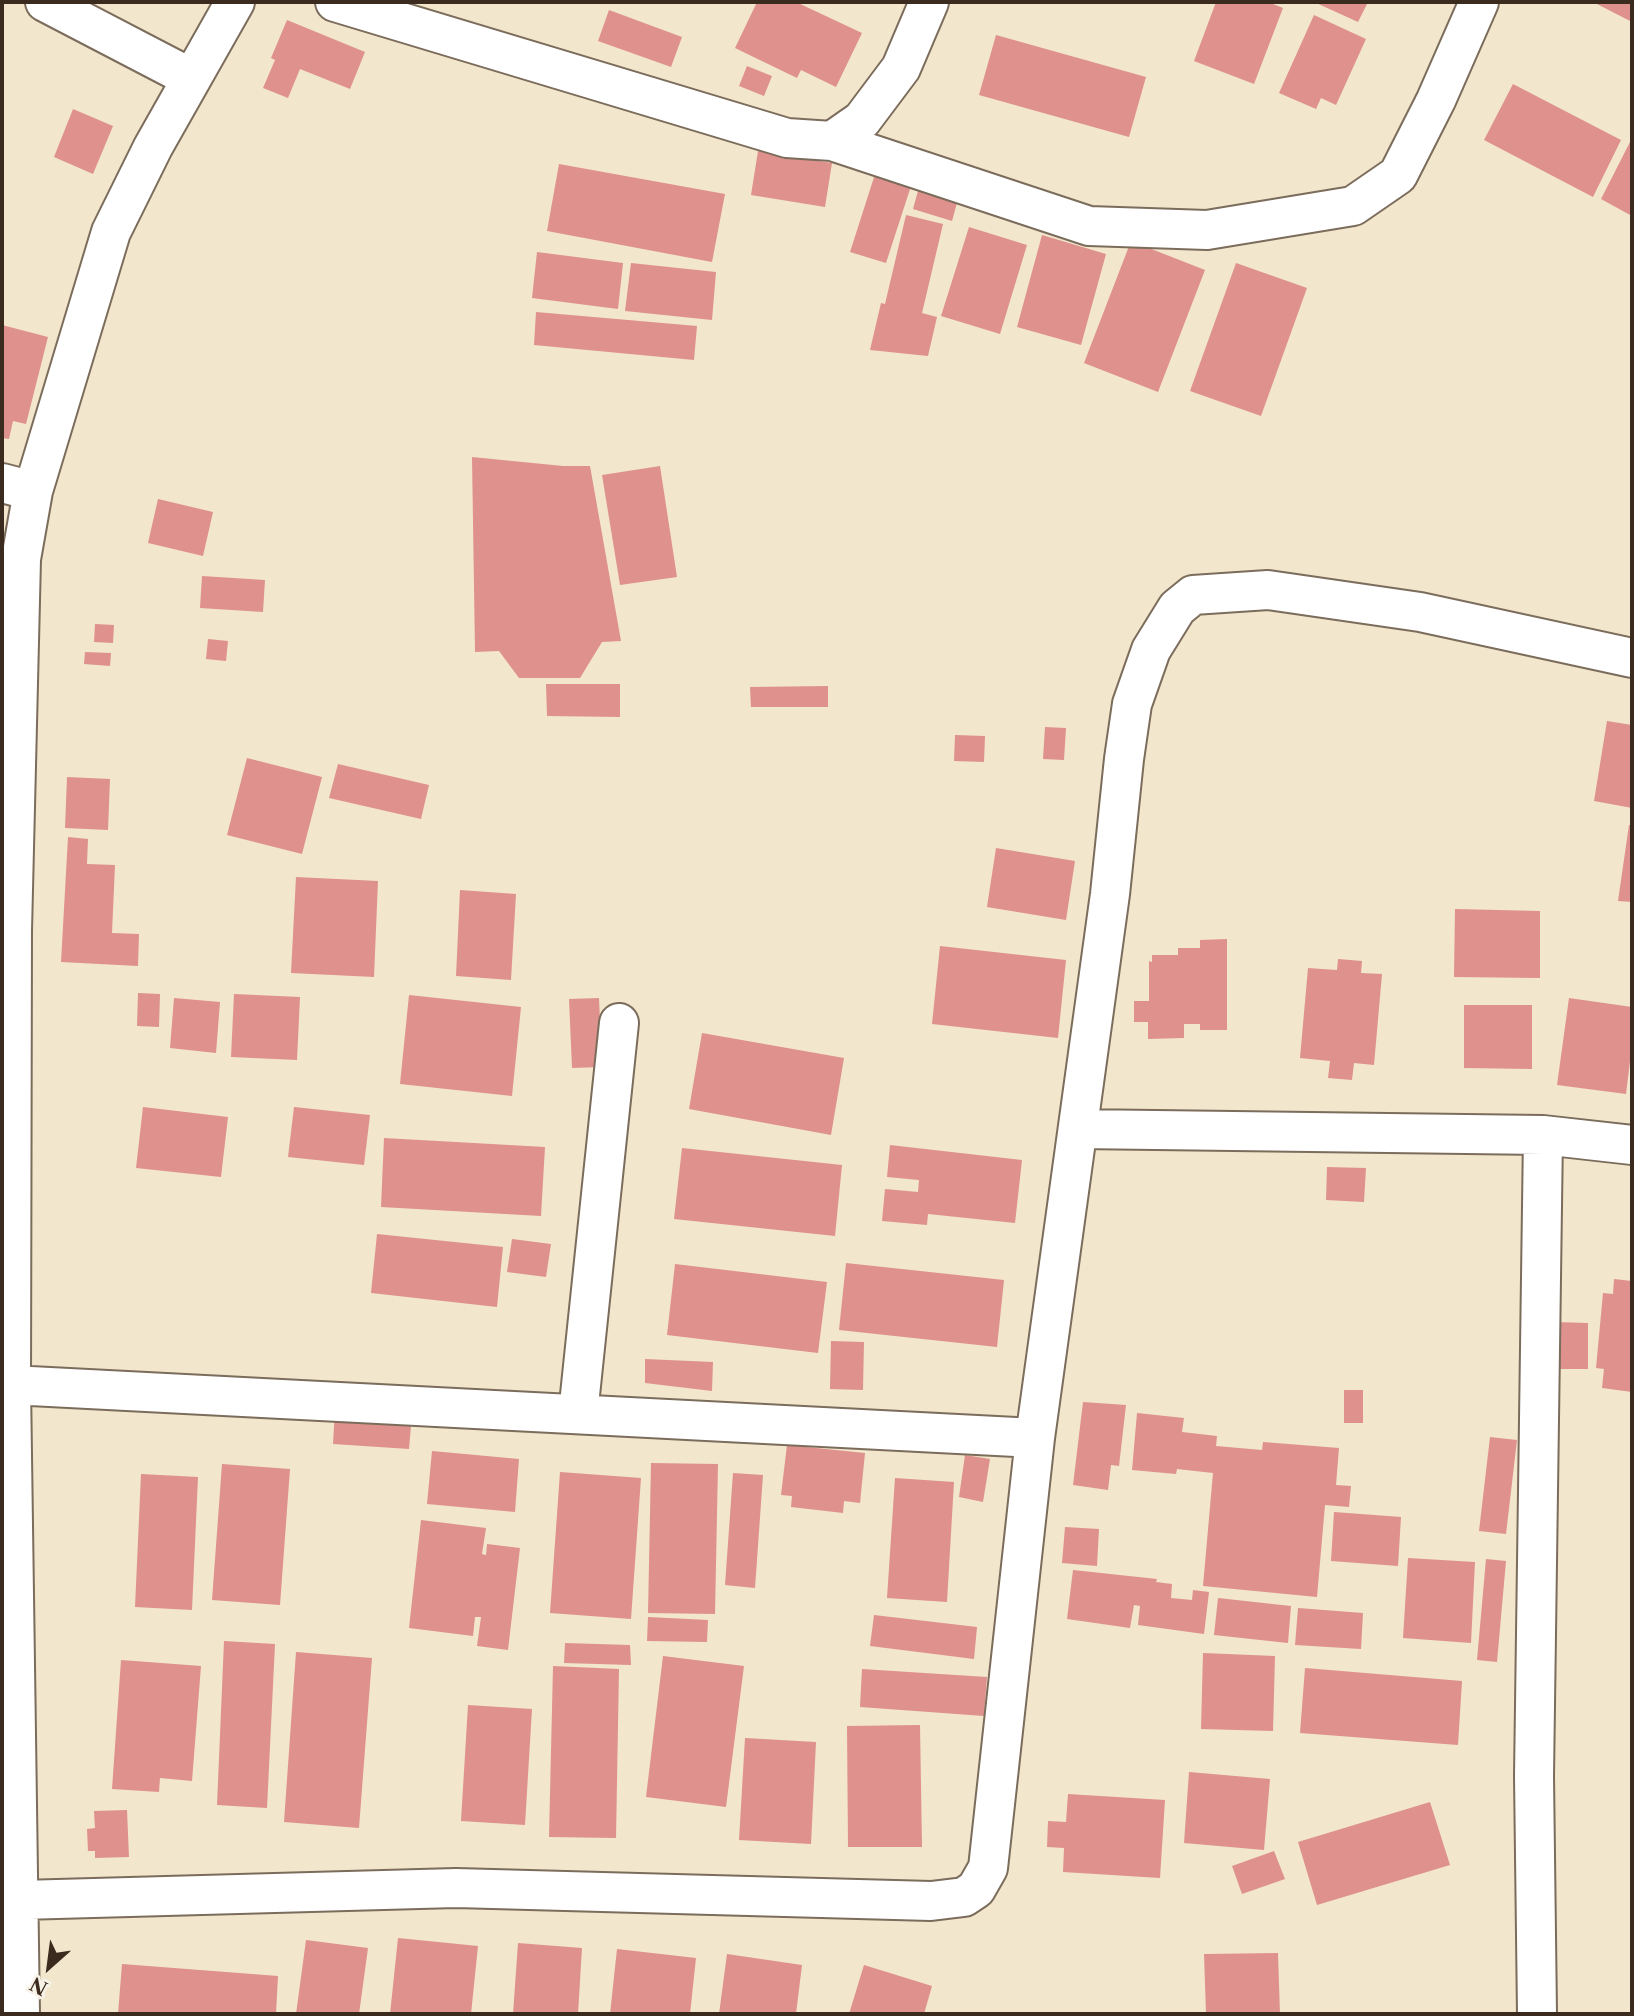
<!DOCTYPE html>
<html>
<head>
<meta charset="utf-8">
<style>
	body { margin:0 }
	#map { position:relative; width:1634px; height:2016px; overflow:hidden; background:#f2e6cd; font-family:"Libre Caslon Text",serif }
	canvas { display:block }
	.frame { position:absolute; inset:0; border:4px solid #3b2a1e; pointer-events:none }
	.north { position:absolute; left:14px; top:1932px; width:70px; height:70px; -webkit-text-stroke:5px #f7f3e8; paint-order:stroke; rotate:208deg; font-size:19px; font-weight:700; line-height:28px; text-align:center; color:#3b2a1e }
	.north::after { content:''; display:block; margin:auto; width:24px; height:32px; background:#3b2a1e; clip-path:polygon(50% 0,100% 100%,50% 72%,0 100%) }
</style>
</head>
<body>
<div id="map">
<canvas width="1634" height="2016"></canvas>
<div class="frame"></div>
<div class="north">N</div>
</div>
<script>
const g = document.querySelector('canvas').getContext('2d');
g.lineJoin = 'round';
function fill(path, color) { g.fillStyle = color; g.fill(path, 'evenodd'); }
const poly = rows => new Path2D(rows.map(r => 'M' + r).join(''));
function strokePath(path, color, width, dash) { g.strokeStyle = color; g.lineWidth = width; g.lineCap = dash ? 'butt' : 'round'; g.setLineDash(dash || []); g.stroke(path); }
fill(poly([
	[757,2,796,2,862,33,836,87,801,70,797,78,735,48],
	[1216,2,1268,2,1283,8,1254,84,1194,61],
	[1314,2,1368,2,1358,22],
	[1593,2,1632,2,1632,22],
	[609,10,682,37,671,67,598,41],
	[1314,15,1366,39,1336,105,1321,98,1316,109,1279,93],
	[287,20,365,52,350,89,300,69,288,98,263,88,275,60,271,58],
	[996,35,1146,77,1129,137,979,95],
	[747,66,772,76,764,96,739,86],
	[1513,84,1621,140,1593,197,1484,140],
	[73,109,113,126,93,174,54,157],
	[1630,142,1632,143,1632,216,1601,199],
	[758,151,832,163,825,207,751,195],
	[559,164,725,194,712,262,547,231],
	[876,171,912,183,886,263,850,252],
	[921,180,960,192,952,221,913,209],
	[906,215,943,224,922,313,937,317,928,356,870,350,881,303,885,304],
	[969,227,1027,245,1000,334,941,316],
	[1042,235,1106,254,1081,345,1017,327],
	[1131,241,1205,270,1158,392,1084,363],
	[537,252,623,263,618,309,532,298],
	[631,263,716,272,712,320,625,311],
	[1236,263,1307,288,1261,416,1190,391],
	[536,312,697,326,694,360,534,345],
	[2,325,48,337,26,424,13,421,9,439,2,438],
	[472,457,563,466,590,466,621,641,602,642,580,678,519,678,499,651,475,652],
	[660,466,677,577,620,585,602,475],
	[158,499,213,512,203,556,148,543],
	[202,576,265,580,263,612,200,608],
	[95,624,114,625,113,643,94,642],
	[208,639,228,641,226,661,206,659],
	[85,652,111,653,110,666,84,664],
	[546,684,620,684,620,717,547,716],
	[828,686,828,707,751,707,750,687],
	[1607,721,1632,725,1632,808,1594,801],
	[1045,727,1066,728,1064,760,1043,759],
	[955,735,985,736,984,762,954,761],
	[247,758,322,777,302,854,227,835],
	[338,764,429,785,421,819,329,798],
	[67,777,110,779,108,830,65,828],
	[1629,825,1632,825,1632,902,1618,901],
	[68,837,88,839,87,864,115,865,112,933,139,934,138,966,61,962],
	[996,848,1075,861,1066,920,987,907],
	[296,877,378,881,374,977,291,973],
	[460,890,516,894,511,980,456,976],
	[1455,909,1540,911,1540,978,1454,977],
	[1227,939,1227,1030,1200,1030,1200,1024,1184,1024,1184,1038,1148,1039,1148,1022,1134,1022,1134,1001,1149,1001,1149,961,1152,962,1152,955,1178,955,1178,948,1200,948,1200,940],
	[940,946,1066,960,1058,1038,932,1024],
	[1338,959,1362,961,1361,973,1382,974,1374,1065,1354,1063,1352,1080,1328,1078,1330,1061,1300,1058,1308,968,1337,970],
	[138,993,160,994,159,1027,137,1026],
	[234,994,300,997,297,1060,231,1057],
	[409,995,521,1007,512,1096,400,1084],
	[174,998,220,1002,216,1053,170,1048],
	[599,998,602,1067,572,1068,569,999],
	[1569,998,1632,1007,1632,1045,1626,1094,1557,1085],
	[1464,1005,1532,1005,1532,1069,1464,1068],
	[702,1033,844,1058,831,1135,689,1109],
	[143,1107,228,1117,221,1177,136,1168],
	[294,1107,370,1115,364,1165,288,1157],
	[384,1138,545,1147,541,1216,381,1207],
	[890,1145,1022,1160,1015,1223,928,1214,927,1225,882,1221,885,1189,918,1192,919,1180,887,1177],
	[682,1148,842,1165,835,1236,674,1219],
	[1327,1167,1366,1168,1364,1202,1326,1200],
	[377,1234,503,1247,497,1307,371,1293],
	[512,1239,551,1244,546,1277,507,1272],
	[846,1263,1004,1280,997,1347,839,1330],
	[675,1264,827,1282,818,1353,667,1335],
	[1614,1279,1632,1281,1632,1392,1602,1388,1604,1369,1596,1368,1603,1293,1613,1294],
	[1555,1322,1588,1323,1588,1369,1556,1369],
	[831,1341,864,1342,863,1390,830,1389],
	[645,1359,713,1362,712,1391,645,1383],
	[1344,1390,1363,1390,1363,1423,1344,1423],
	[1083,1402,1126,1405,1119,1466,1111,1465,1108,1490,1073,1485],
	[335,1409,412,1414,409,1449,333,1444],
	[1137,1413,1184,1418,1182,1432,1217,1436,1216,1446,1262,1450,1263,1442,1339,1448,1336,1485,1351,1486,1349,1507,1325,1505,1317,1597,1203,1586,1213,1473,1177,1469,1176,1474,1132,1470],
	[1490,1437,1517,1440,1506,1534,1479,1531],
	[787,1445,865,1453,860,1503,844,1501,843,1513,791,1507,792,1496,781,1495],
	[432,1451,519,1459,515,1512,427,1504],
	[965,1455,990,1459,983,1502,959,1497],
	[651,1463,718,1464,715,1614,648,1613],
	[222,1464,290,1469,280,1605,212,1600],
	[560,1472,641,1478,631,1619,550,1613],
	[733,1473,763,1475,755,1588,725,1585],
	[141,1474,198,1477,192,1610,135,1607],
	[895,1478,954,1482,947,1602,887,1598],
	[1334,1512,1401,1517,1398,1566,1331,1561],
	[421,1520,486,1528,482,1554,486,1555,487,1544,520,1548,508,1650,477,1646,481,1617,475,1617,473,1636,409,1628],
	[1065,1527,1099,1529,1097,1566,1062,1563],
	[1408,1558,1475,1562,1471,1643,1403,1638],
	[1486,1559,1506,1561,1497,1662,1477,1660],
	[1073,1570,1157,1579,1156,1582,1172,1584,1171,1598,1192,1600,1193,1590,1209,1592,1204,1634,1138,1625,1140,1606,1134,1605,1130,1628,1067,1619],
	[1218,1598,1291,1606,1288,1643,1214,1635],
	[1298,1608,1363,1613,1361,1649,1295,1645],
	[874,1615,977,1627,974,1659,870,1646],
	[648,1617,708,1620,707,1642,647,1641],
	[224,1641,275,1644,267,1808,217,1805],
	[565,1643,630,1645,631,1665,564,1663],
	[296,1652,372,1658,359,1828,284,1822],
	[1203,1653,1275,1656,1273,1731,1201,1729],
	[663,1656,744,1666,726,1807,646,1797],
	[121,1660,201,1666,192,1781,160,1778,159,1792,112,1789],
	[553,1666,619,1669,616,1838,549,1837],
	[1305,1668,1462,1681,1458,1745,1300,1733],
	[862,1669,987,1677,984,1716,860,1707],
	[468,1705,532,1709,525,1825,461,1821],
	[920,1725,922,1847,848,1847,847,1726],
	[745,1738,816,1742,811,1844,739,1840],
	[1189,1772,1270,1779,1264,1850,1184,1843],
	[1068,1794,1165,1800,1160,1878,1063,1872,1064,1848,1047,1847,1048,1821,1066,1822],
	[1430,1802,1450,1865,1317,1905,1298,1842],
	[127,1810,129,1857,95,1858,95,1851,88,1851,87,1829,95,1828,94,1811],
	[1274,1851,1285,1879,1242,1894,1232,1866],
	[398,1938,478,1946,471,2014,390,2014],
	[306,1940,368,1948,359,2014,296,2014],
	[518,1943,582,1948,578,2014,513,2014],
	[617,1949,696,1958,690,2014,610,2014],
	[1278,1953,1280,2014,1206,2014,1204,1954],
	[727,1954,802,1965,796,2014,719,2014],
	[122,1964,278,1976,276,2014,118,2014],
	[864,1965,932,1986,924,2014,849,2014]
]), '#df918d');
const minor = poly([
	[45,2,191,78],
	[335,2,787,138,832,141,862,120,901,68,929,2],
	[832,141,1089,226,1207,230,1353,206,1398,175,1436,100,1479,2],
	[2,483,33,491],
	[1078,1129,1543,1135,1632,1145],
	[11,1385,1035,1438],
	[578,1414,619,1023],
	[21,1900,456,1888,931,1901,964,1897,976,1889,988,1868,1035,1438,1110,894,1124,759,1132,704,1151,650,1177,608,1193,595,1268,590,1420,612,1632,658],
	[20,2014,11,1385,12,931,21,559,33,491,111,232,153,147,235,2],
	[1537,2014,1534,1776,1543,1135]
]);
strokePath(minor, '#7b6c5b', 42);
strokePath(minor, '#fff', 38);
</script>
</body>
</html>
